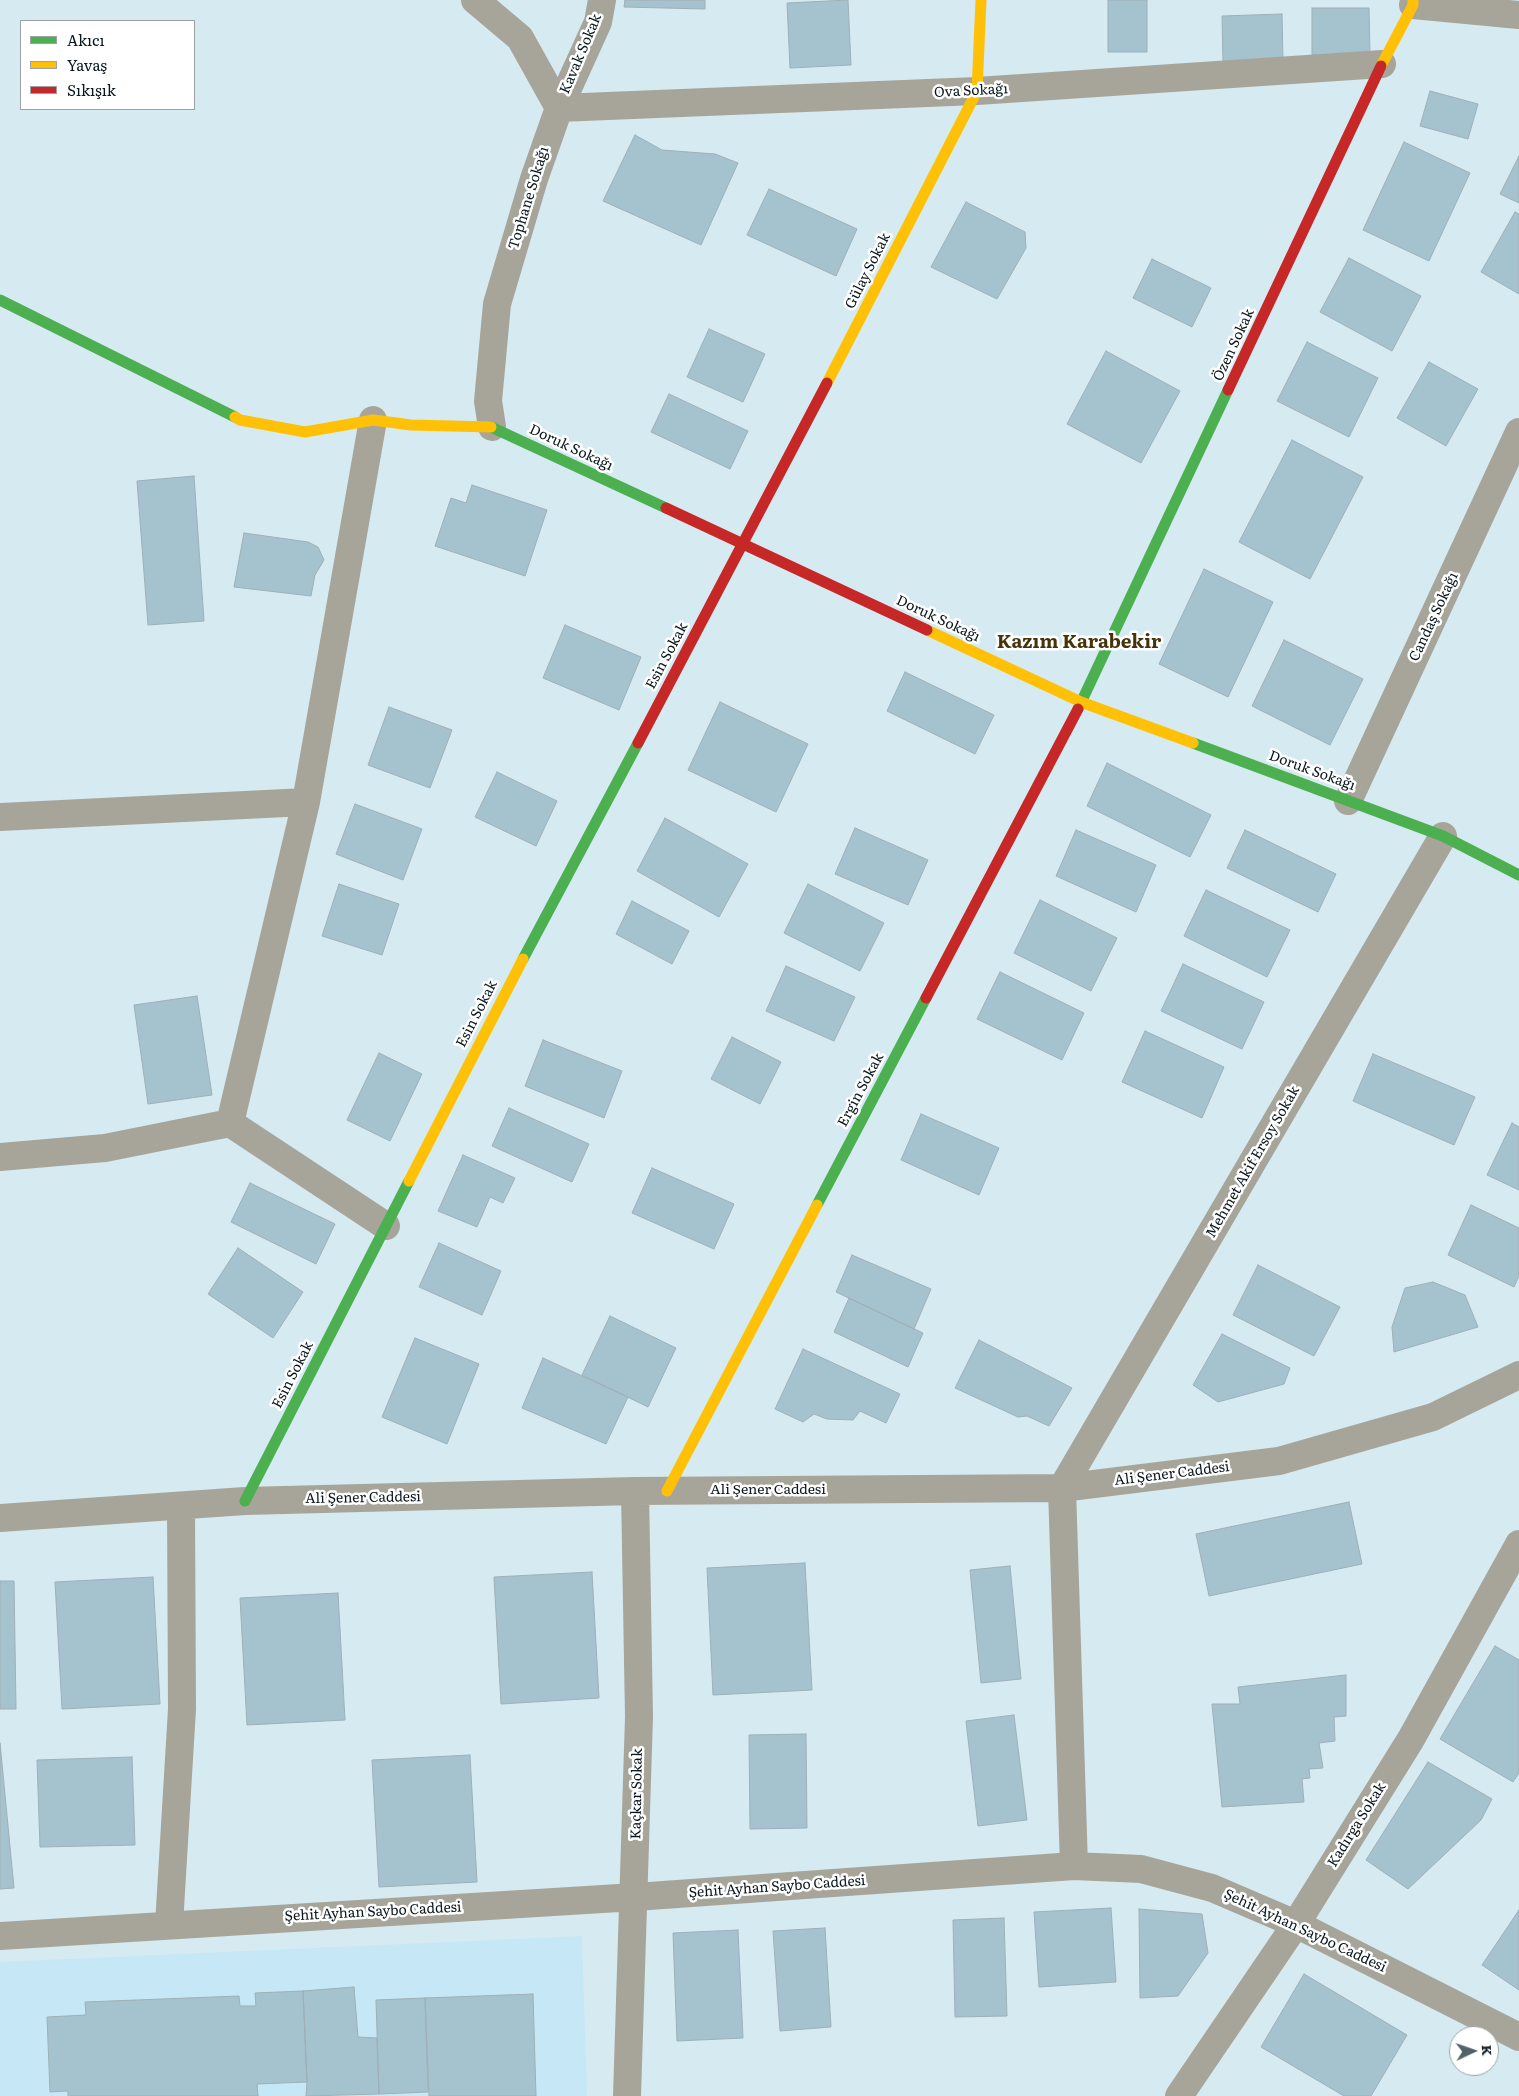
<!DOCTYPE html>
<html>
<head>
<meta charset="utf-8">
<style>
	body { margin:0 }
	#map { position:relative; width:1519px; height:2096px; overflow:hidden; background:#d6eaf2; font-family:Literata,serif }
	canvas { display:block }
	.legend { position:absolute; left:20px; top:20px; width:175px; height:90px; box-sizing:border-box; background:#fff; border:1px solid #9da3a5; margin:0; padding:6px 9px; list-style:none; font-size:15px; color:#0a181e }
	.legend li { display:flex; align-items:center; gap:10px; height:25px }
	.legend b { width:25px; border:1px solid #9da3a5 }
	.north { position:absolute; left:1449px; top:2026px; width:50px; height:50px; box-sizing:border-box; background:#fff; border:1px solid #9da3a5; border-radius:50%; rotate:87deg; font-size:14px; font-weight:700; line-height:20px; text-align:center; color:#0a181e }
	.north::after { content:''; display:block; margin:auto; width:18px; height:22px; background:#516268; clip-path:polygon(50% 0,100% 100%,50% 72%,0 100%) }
</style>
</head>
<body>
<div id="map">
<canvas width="1519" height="2096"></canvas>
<ul class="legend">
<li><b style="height:6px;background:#4caf50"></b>Akıcı</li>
<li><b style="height:6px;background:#ffc107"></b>Yavaş</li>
<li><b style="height:6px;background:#c62828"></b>Sıkışık</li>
</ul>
<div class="north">K</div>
</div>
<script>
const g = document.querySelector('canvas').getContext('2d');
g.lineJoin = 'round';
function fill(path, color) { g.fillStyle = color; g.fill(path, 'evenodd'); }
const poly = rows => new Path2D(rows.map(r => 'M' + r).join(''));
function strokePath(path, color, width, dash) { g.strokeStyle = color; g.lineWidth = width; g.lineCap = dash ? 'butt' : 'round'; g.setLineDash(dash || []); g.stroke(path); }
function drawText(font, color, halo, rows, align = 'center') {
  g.font = font + ' Literata,serif'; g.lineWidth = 5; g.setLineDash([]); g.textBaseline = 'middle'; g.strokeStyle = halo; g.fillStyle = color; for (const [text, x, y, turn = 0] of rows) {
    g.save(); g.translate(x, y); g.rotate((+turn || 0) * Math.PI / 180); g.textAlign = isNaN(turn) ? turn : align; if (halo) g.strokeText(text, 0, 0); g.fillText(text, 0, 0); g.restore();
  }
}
fill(poly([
	[582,1936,587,2096,0,2096,0,1962]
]), '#c6e8f6');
const building = poly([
	[625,0,705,0,705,9,624,7,625,0],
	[848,0,851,65,790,68,787,3,848,0],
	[1108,0,1147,0,1147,52,1108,52,1108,0],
	[1312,8,1369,8,1370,55,1312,55,1312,8],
	[1282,14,1283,61,1223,62,1222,16,1282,14],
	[1430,91,1478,104,1468,139,1420,126,1430,91],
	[635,135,662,150,715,154,738,163,701,245,603,201,635,135],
	[1404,142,1470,173,1429,261,1363,230,1404,142],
	[1519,156,1519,203,1500,194,1519,156],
	[769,189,857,229,836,276,747,235,769,189],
	[966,202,1025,232,1026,248,997,299,931,267,966,202],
	[1515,212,1519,214,1519,294,1481,272,1515,212],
	[1349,258,1421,296,1392,351,1320,312,1349,258],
	[1152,259,1211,288,1192,327,1133,298,1152,259],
	[709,329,765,354,743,402,687,377,709,329],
	[1307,342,1378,378,1349,437,1277,401,1307,342],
	[1106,351,1180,391,1141,463,1067,424,1106,351],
	[1429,362,1478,389,1446,446,1397,418,1429,362],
	[669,394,748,431,730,469,651,432,669,394],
	[1292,440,1363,477,1310,579,1239,542,1292,440],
	[194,476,204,621,148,625,137,481,194,476],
	[472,485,547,510,525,576,435,546,451,498,466,503,472,485],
	[244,533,308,542,318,547,324,560,315,575,311,596,234,587,244,533],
	[1204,569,1273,602,1228,697,1159,664,1204,569],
	[565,625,641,657,619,710,543,678,565,625],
	[1284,640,1363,679,1330,745,1252,706,1284,640],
	[905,672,994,715,975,754,887,711,905,672],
	[720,702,808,744,776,812,688,770,720,702],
	[389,707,452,730,430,788,368,765,389,707],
	[1107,763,1211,815,1190,857,1087,806,1107,763],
	[497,772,557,801,536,846,475,817,497,772],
	[355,804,422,829,403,880,336,854,355,804],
	[665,818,748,864,719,917,637,871,665,818],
	[855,828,928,860,908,905,835,874,855,828],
	[1076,830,1156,865,1136,912,1056,876,1076,830],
	[1245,830,1336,874,1318,912,1227,868,1245,830],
	[339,884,399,904,382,955,322,936,339,884],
	[808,884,884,923,860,971,784,933,808,884],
	[1206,890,1290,930,1267,977,1184,936,1206,890],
	[1040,900,1117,938,1091,991,1014,953,1040,900],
	[632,901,689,931,672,964,616,934,632,901],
	[1183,964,1264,1002,1242,1049,1161,1011,1183,964],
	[786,966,855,997,834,1041,766,1011,786,966],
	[1000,972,1084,1013,1062,1060,977,1019,1000,972],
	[197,996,212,1095,148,1104,134,1005,197,996],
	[1145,1031,1224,1067,1202,1118,1122,1082,1145,1031],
	[732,1037,781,1062,760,1104,711,1079,732,1037],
	[543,1040,622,1071,604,1118,525,1086,543,1040],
	[379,1053,422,1074,390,1141,347,1120,379,1053],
	[1373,1054,1475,1097,1454,1145,1353,1101,1373,1054],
	[509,1108,589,1144,572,1182,492,1146,509,1108],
	[921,1114,999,1148,979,1195,901,1160,921,1114],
	[1512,1123,1519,1127,1519,1190,1487,1175,1512,1123],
	[463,1155,515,1178,503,1203,490,1197,477,1227,438,1211,463,1155],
	[652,1168,734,1204,714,1249,632,1213,652,1168],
	[250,1183,335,1224,316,1264,231,1222,250,1183],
	[1471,1205,1519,1228,1519,1276,1514,1287,1448,1255,1471,1205],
	[439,1243,501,1271,482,1315,419,1287,439,1243],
	[238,1248,303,1292,273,1338,208,1294,238,1248],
	[852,1255,931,1289,914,1329,836,1292,852,1255],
	[1258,1265,1340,1307,1314,1356,1233,1315,1258,1265],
	[1433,1282,1465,1295,1478,1327,1394,1352,1392,1327,1405,1288,1433,1282],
	[849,1298,923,1333,908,1367,834,1332,849,1298],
	[610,1316,676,1348,648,1407,582,1375,610,1316],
	[1222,1334,1290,1368,1284,1384,1218,1402,1193,1385,1222,1334],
	[415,1338,479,1364,447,1444,382,1417,415,1338],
	[979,1340,1072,1388,1049,1426,1027,1416,1018,1417,955,1388,979,1340],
	[803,1349,900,1394,886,1423,860,1411,853,1420,827,1419,814,1414,803,1422,775,1409,803,1349],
	[543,1358,628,1397,606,1444,522,1408,543,1358],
	[1349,1502,1362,1564,1209,1596,1196,1534,1349,1502],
	[805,1563,812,1690,713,1695,707,1568,805,1563],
	[1010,1566,1021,1679,981,1683,970,1570,1010,1566],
	[592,1572,599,1698,501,1704,494,1577,592,1572],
	[153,1577,160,1704,62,1709,55,1582,153,1577],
	[0,1581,14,1581,16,1709,0,1709,0,1581],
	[338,1593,345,1720,247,1725,240,1598,338,1593],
	[1495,1646,1519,1660,1519,1773,1513,1782,1440,1739,1495,1646],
	[1346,1675,1346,1716,1334,1717,1335,1741,1319,1743,1323,1768,1309,1769,1310,1778,1302,1779,1304,1802,1222,1807,1212,1704,1240,1704,1238,1687,1346,1675],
	[1014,1715,1027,1820,978,1826,966,1721,1014,1715],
	[806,1734,807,1828,750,1829,749,1735,806,1734],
	[0,1743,14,1888,0,1889,0,1743],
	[470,1755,477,1882,379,1887,372,1760,470,1755],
	[132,1757,135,1845,40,1847,37,1760,132,1757],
	[1428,1762,1492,1799,1481,1820,1408,1889,1366,1860,1428,1762],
	[1111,1908,1116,1982,1039,1987,1034,1912,1111,1908],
	[1139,1909,1202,1914,1208,1953,1178,1996,1140,1998,1139,1909],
	[1519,1910,1519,1990,1482,1965,1519,1910],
	[1004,1918,1007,2016,955,2017,953,1920,1004,1918],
	[825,1928,831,2027,780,2031,773,1931,825,1928],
	[738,1930,743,2038,677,2041,673,1933,738,1930],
	[1304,1974,1407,2035,1371,2096,1344,2096,1261,2047,1304,1974],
	[354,1987,358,2037,377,2038,379,2094,306,2096,307,2082,303,1991,354,1987],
	[303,1991,307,2082,257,2084,258,2096,68,2096,68,2091,50,2092,47,2017,86,2015,85,2002,239,1996,240,2006,256,2006,255,1993,303,1991],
	[533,1994,536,2096,429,2096,425,1998,533,1994],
	[425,1998,428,2092,379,2094,376,2000,425,1998]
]);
fill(building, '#a5c3cf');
strokePath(building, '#9fafb6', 1);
strokePath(poly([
	[475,0,520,38,559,108,534,179,497,304,488,401,492,427],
	[602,0,598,22,559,108,977,91,1382,64],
	[1413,5,1519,15],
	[1348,801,1519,432],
	[0,817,306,802],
	[230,1123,306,802,373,420],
	[0,1157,105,1148,230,1123,386,1226],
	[0,1518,245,1501,635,1491,1062,1488,1279,1461,1433,1417,1519,1375],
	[1074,1866,1062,1488,1443,836],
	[169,1925,182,1709,181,1507],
	[0,1936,635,1897,1074,1866,1141,1869,1212,1888,1296,1924,1519,2037],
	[627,2096,639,1717,635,1491],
	[1179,2096,1296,1924,1411,1739,1519,1544]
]), '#a7a59a', 28);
strokePath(poly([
	[0,300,235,417],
	[491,427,666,508],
	[1078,709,1228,390],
	[1193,743,1443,836,1519,875],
	[523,959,638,743],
	[817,1205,926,998],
	[245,1501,409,1181]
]), '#4caf50', 11);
strokePath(poly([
	[1381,66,1413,5,1413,0],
	[827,383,977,91,981,0],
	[235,417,240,420,305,432,373,420,411,425,491,427],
	[927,630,1081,702,1193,743],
	[409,1181,523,959],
	[667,1491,817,1205]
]), '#ffc107', 11);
strokePath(poly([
	[1228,390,1381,66],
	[666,508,927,630],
	[638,743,827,383],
	[926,998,1078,709]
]), '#c62828', 11);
drawText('14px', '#0a181e', '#fff', [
	["Kavak Sokak",581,54,-67],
	["Ova Sokağı",971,91,-3],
	["Tophane Sokağı",529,198,-73],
	["Gülay Sokak",868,271,-63],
	["Özen Sokak",1234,345,-65],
	["Doruk Sokağı",571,448,25],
	["Candaş Sokağı",1434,617,-65],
	["Doruk Sokağı",938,619,25],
	["Esin Sokak",667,656,-62],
	["Doruk Sokağı",1312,771,20],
	["Esin Sokak",477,1014,-63],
	["Ergin Sokak",861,1090,-62],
	["Mehmet Akif Ersoy Sokak",1253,1162,-60],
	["Esin Sokak",293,1375,-63],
	["Ali Şener Caddesi",1172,1474,-7],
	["Ali Şener Caddesi",768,1490],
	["Ali Şener Caddesi",363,1498,-1],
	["Kaçkar Sokak",637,1794,-89],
	["Kadırga Sokak",1357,1825,-58],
	["Şehit Ayhan Saybo Caddesi",777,1887,-4],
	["Şehit Ayhan Saybo Caddesi",373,1912,-3],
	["Şehit Ayhan Saybo Caddesi",1305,1931,25]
]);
drawText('bold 19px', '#46330c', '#fff', [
	["Kazım Karabekir",1079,642]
]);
</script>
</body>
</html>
